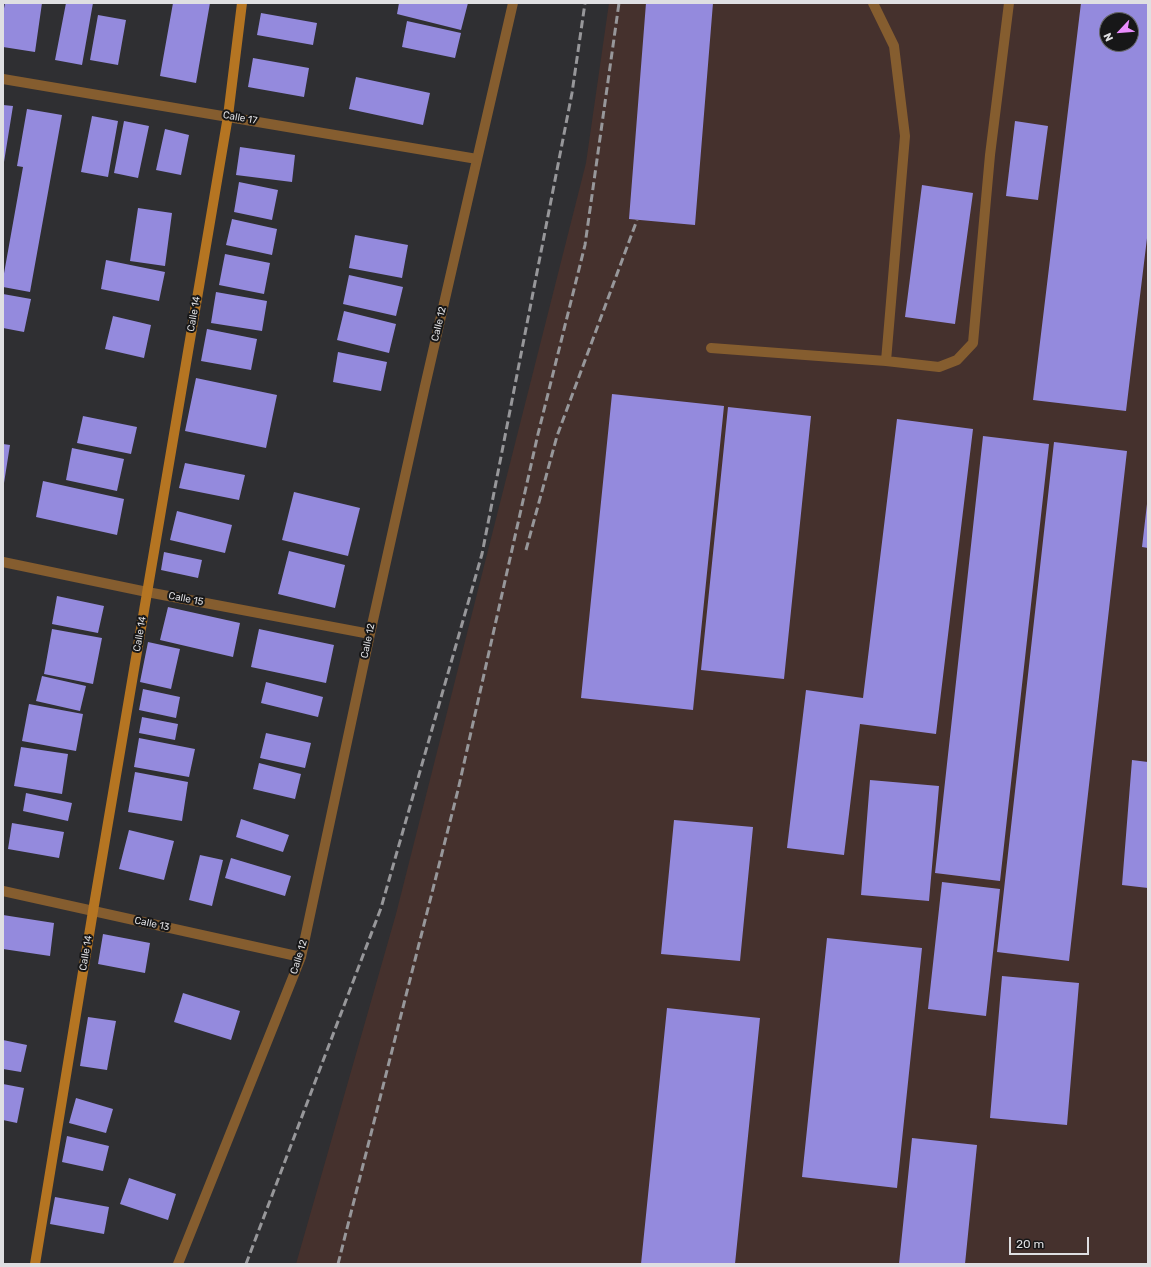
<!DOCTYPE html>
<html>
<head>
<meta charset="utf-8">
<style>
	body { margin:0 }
	#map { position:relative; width:1151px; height:1267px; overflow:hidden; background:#2f2f32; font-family:Rubik,sans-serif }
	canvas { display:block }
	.frame { position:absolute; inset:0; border:4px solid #dfdfe2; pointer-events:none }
	.north { position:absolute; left:1099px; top:12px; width:40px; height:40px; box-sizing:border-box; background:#171718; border:1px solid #676769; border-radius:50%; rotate:244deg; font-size:11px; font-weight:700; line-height:16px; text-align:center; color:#dfdfe2 }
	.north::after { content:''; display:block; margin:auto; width:14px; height:18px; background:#ea8dfd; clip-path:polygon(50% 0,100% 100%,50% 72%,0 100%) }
	.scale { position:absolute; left:1009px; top:1237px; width:80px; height:18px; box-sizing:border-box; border:2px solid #dfdfe2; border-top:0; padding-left:5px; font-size:12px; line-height:14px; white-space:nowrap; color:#dfdfe2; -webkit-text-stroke:3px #171718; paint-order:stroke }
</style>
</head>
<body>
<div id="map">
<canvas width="1151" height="1267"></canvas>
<div class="frame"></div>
<div class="north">N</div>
<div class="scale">20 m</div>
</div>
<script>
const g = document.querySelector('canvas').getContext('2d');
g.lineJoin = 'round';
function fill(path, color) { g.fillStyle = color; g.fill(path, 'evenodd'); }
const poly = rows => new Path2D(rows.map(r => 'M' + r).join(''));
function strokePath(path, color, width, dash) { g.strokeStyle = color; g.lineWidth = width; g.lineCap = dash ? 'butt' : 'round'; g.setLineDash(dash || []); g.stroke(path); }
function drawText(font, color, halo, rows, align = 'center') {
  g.font = font + ' Rubik,sans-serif'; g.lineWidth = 4; g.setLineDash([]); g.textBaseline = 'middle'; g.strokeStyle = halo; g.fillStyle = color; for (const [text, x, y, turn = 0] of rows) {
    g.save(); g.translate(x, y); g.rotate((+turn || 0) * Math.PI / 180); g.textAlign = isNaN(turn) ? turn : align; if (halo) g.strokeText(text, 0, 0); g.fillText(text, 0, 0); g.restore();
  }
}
fill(poly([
	[609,3,1148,3,1148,1264,296,1264,396,914,586,163],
	[1107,20,1131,20,1131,44,1107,44]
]), '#45312d');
fill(poly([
	[5,3,42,3,35,52,3,47,3,14],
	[66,3,93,3,82,65,55,60],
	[173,3,210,3,196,83,160,76],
	[399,3,468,3,461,30,397,14],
	[646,3,713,3,695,225,629,219],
	[1081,3,1148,3,1148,230,1126,411,1033,400],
	[1107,20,1131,20,1131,44,1107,44],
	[261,13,317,23,313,45,257,35],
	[98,15,126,20,118,65,90,60],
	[407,21,461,33,455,58,402,47],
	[253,58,309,68,304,97,248,87],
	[356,77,430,93,423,125,349,109],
	[3,105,13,106,4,162,3,162],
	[27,109,62,115,30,292,3,287,3,279,23,167,17,166],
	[92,116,118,121,108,177,81,172],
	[124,121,149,126,138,178,114,173],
	[1015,121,1048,126,1038,200,1006,196],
	[165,129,189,135,181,175,156,170],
	[240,147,295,155,292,182,236,175],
	[239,182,278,190,272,220,234,212],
	[922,185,973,193,955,324,905,317],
	[138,208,172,213,165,266,130,261],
	[232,219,277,229,272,255,226,245],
	[355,235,408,245,402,278,349,268],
	[225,254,270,263,264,294,219,285],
	[106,260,165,272,159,301,101,289],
	[349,275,403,287,396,316,343,304],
	[216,292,267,301,262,331,211,323],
	[3,294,31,299,24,332,3,328],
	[344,311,396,324,389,353,337,340],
	[113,316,151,325,144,358,105,349],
	[207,329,257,339,251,370,201,361],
	[338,352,387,362,381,391,333,382],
	[196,378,277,395,266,448,185,431],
	[612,394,724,406,693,710,581,698],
	[728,407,811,416,784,679,701,670],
	[83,416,137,427,131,454,77,443],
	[897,419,973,429,936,734,860,724,844,855,787,848,806,690,863,698],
	[983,436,1049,444,1000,881,935,873],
	[1054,442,1127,451,1069,961,997,952],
	[3,444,10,445,4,483,3,483],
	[72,448,124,459,117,491,66,480],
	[185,463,245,475,239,500,179,488],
	[43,481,124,499,117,535,36,517],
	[294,492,360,508,348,556,282,540],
	[1147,504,1148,504,1148,548,1142,547],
	[177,511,232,525,225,553,170,540],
	[289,551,345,565,335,608,278,594],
	[164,552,202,560,198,578,161,570],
	[57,596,104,606,98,633,52,624],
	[168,607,240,623,233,657,160,640],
	[52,629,102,638,93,684,44,674],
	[259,629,334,645,326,683,251,667],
	[148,642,180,649,171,689,140,682],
	[42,676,86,686,80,711,36,701],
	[266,682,323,697,318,717,261,703],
	[143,689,180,697,176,718,139,710],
	[29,704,83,714,76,751,22,741],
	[142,717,178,724,175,740,139,733],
	[266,733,311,743,305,768,260,758],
	[139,738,195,749,189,777,134,767],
	[21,747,68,754,62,794,14,786],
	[1132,760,1148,762,1148,888,1122,885],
	[259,763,301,774,295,799,253,789],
	[135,772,188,782,182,821,128,812],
	[870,780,939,786,929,901,861,895],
	[26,793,72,803,68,821,23,811],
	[241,819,289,835,283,852,236,837],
	[674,820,753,827,740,961,661,954],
	[12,823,64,832,59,858,8,849],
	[129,830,174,841,164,880,119,869],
	[200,855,223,860,212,906,189,900],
	[231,858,291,876,285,896,225,878],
	[942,882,1000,889,986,1016,928,1009],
	[3,915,54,923,50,956,3,949],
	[103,934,150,943,145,973,98,964],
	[827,938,922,948,897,1188,802,1177],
	[1002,976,1079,983,1067,1125,990,1118],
	[183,993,240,1011,231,1040,174,1022],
	[667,1008,760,1018,735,1264,641,1264],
	[88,1017,116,1021,107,1070,80,1066],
	[3,1040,27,1045,21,1072,3,1069],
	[3,1084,24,1088,17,1123,3,1120],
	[76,1098,113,1109,106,1133,69,1123],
	[67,1136,109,1146,103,1171,62,1162],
	[912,1138,977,1145,965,1264,899,1264],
	[129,1178,176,1194,168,1220,120,1204],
	[55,1197,109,1207,104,1234,50,1224]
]), '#948add');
strokePath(poly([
	[873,3,894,46,905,136,886,361],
	[711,348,886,361,939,367,957,360,973,343,990,155,1009,3]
]), '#855d2f', 10);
strokePath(poly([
	[3,79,477,159],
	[3,562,147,592,370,634],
	[3,891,301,957],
	[178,1264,301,957,370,634,425,386,513,3]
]), '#855d2f', 10);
strokePath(poly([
	[35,1264,93,911,228,116,242,3]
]), '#b57522', 10);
strokePath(poly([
	[526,550,557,436,637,220],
	[246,1264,381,908,482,554,572,93,585,3],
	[338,1264,458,790,538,434,585,245,619,3]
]), '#97979a', 3, [8, 4]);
drawText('10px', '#dfdfe2', '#171718', [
	["Calle 17",240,118,10],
	["Calle 14",194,314,-80],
	["Calle 12",439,324,-77],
	["Calle 15",186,599,11],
	["Calle 14",140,634,-80],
	["Calle 12",368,641,-78],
	["Calle 13",152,924,12],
	["Calle 14",86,953,-81],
	["Calle 12",299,957,-73]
]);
</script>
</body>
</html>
